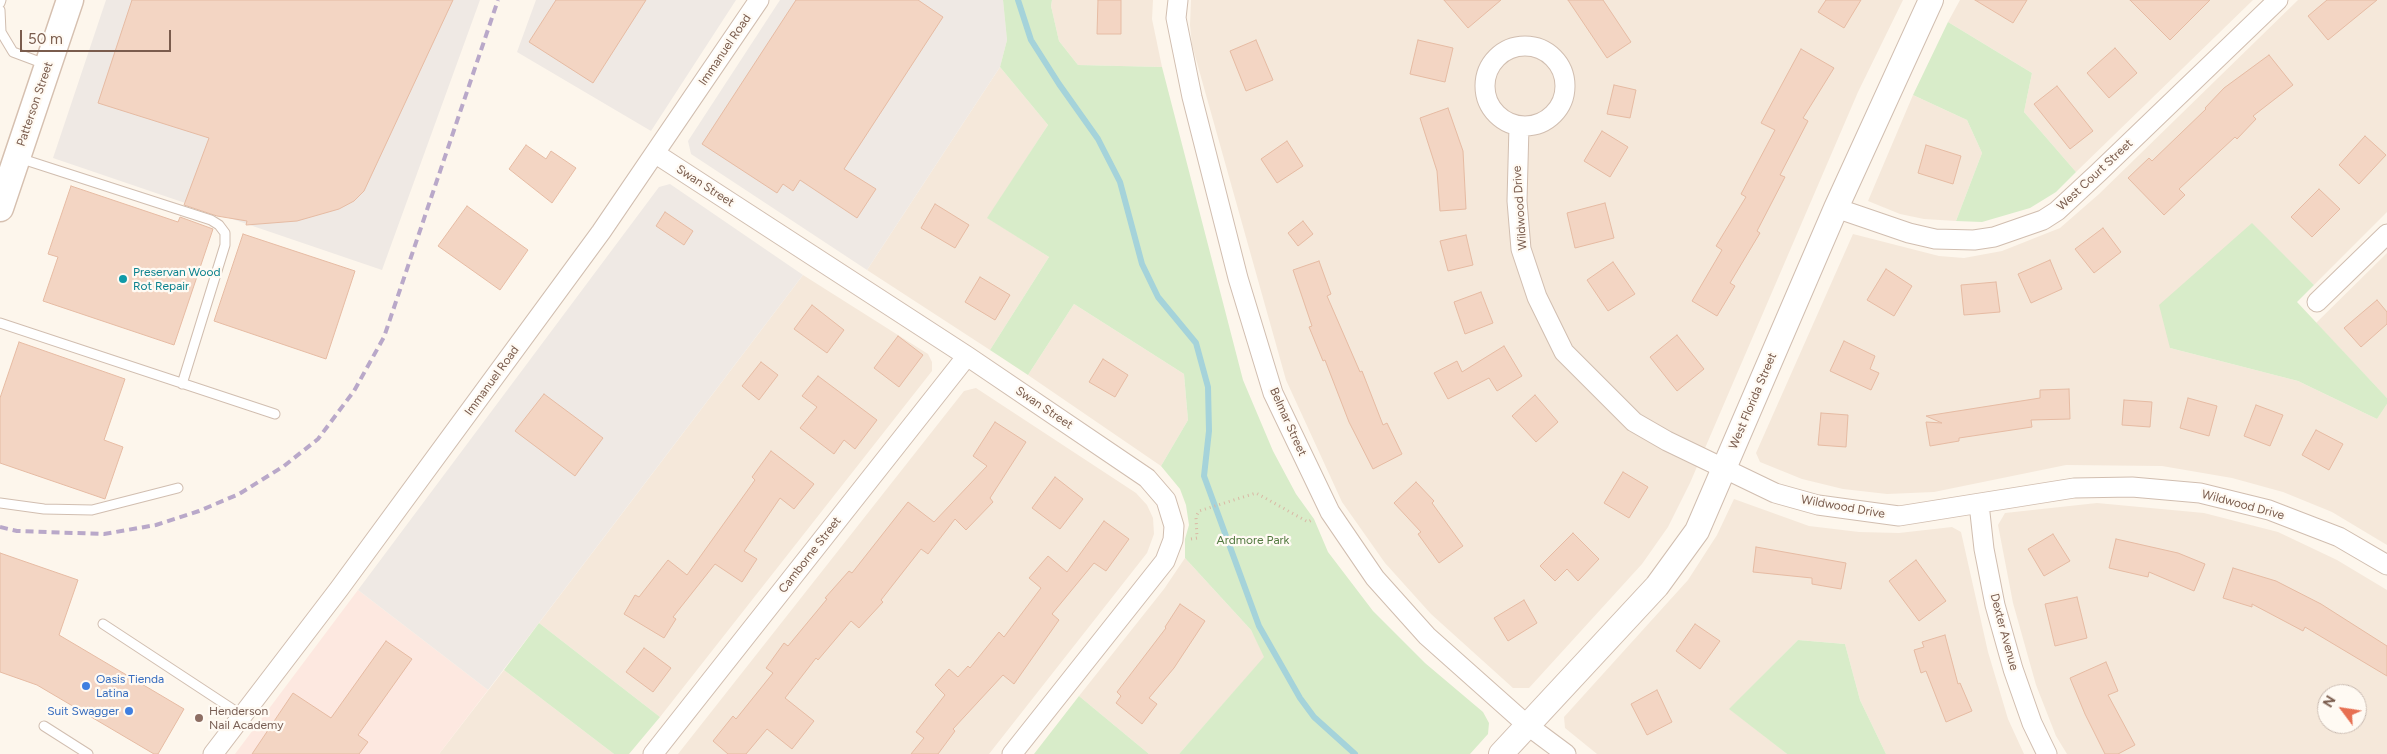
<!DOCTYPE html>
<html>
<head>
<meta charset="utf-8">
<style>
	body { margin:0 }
	#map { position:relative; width:2387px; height:754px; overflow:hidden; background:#fdf6ec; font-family:Figtree,sans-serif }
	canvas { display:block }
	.north { position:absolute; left:2317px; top:684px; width:50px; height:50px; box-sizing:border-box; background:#fffaf3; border:1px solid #cabbb1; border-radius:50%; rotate:301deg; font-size:14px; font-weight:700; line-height:20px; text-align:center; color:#7a5c4d }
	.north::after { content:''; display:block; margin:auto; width:18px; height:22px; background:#e76f51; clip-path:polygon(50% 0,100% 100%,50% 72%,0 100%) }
	.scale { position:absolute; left:20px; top:30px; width:151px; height:22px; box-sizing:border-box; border:2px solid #7a5c4d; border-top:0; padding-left:6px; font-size:15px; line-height:18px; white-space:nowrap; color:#7a5c4d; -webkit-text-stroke:4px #fffaf3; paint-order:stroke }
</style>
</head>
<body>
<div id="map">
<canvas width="2387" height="754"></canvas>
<div class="north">N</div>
<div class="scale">50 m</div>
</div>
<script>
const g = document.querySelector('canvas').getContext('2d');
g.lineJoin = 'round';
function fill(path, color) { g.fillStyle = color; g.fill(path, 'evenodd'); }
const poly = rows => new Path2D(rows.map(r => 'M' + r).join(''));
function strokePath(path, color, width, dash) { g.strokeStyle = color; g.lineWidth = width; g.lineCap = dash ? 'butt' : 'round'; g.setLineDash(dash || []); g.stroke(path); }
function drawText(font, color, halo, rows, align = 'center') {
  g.font = font + ' Figtree,sans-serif'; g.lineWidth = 4.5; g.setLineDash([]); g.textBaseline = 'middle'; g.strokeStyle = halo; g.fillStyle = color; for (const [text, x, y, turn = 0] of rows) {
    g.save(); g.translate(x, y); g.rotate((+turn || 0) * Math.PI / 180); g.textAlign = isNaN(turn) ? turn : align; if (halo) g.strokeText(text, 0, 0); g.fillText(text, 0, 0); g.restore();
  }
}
fill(poly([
	[1052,0,1153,0,1152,19,1162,67,1078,65,1059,41,1051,6],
	[1191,0,1903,0,1858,92,1690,483,1668,527,1642,564,1529,688,1513,688,1431,614,1385,563,1342,502,1286,380,1192,45,1190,25],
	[1960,0,2253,0,2076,172,2024,112,2032,73,1948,22],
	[2298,0,2387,0,2387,212,2314,285,2252,224,2170,348,2298,381,2377,419,2387,404,2387,545,2332,512,2283,492,2232,478,2162,466,2066,465,1934,492,1887,494,1843,489,1802,479,1760,462,1756,453,1853,234,1939,256,1964,258,2002,251,2060,228,2099,194],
	[1000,67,1048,125,988,218,1049,257,990,350,867,270],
	[1913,95,1967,120,1982,153,1956,221,1924,219,1900,214,1868,201],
	[2387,253,2387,398,2316,323],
	[803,275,928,354,932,362,932,371,660,717,539,623],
	[1074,304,1184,374,1188,420,1161,466,1028,375],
	[976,388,1136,493,1147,505,1153,518,1154,534,1147,553,989,754,678,754,964,391],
	[1734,499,1809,526,1859,532,1899,533,1952,527,1961,532,1988,652,2008,719,2024,754,1886,754,1860,700,1845,644,1798,640,1730,709,1787,754,1597,754,1565,728,1564,717,1688,580,1717,535],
	[2097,503,2204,513,2278,532,2337,560,2387,590,2387,754,2067,754,2056,736,2036,685,2013,603,1998,525,2005,513],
	[2327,694,2357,694,2357,724,2327,724],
	[1185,558,1251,630,1265,657,1179,754,1149,754,1079,696,1164,589],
	[504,670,614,754,439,754]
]), '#f5e8da');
fill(poly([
	[358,590,488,690,439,754,235,754]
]), '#fde8e0');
fill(poly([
	[106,0,480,0,382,270,53,158],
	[536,0,736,0,651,131,517,52],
	[780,0,1003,0,1007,40,1000,67,867,270,691,154,688,141],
	[670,184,803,275,488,690,358,590,659,187]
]), '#efe9e4');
fill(poly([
	[1003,0,1052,0,1051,6,1059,41,1078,65,1162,67,1243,380,1273,451,1296,494,1314,519,1328,552,1373,611,1425,663,1483,712,1489,723,1488,734,1470,754,1179,754,1264,657,1251,630,1185,558,1185,539,1189,525,1186,505,1180,489,1161,466,1188,420,1184,374,1074,304,1028,375,990,350,1049,257,987,218,1048,125,1000,67,1007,40],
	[1948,22,2032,73,2024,112,2076,172,2056,192,2030,208,1982,222,1956,221,1982,153,1967,120,1913,95],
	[2252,223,2314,285,2297,302,2387,398,2387,404,2377,419,2298,381,2170,348,2159,305],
	[539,623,660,717,629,754,614,754,504,670],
	[1798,640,1845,644,1860,700,1886,754,1787,754,1729,709],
	[1079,696,1149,754,1034,754]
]), '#d8ecc9');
strokePath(poly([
	[1018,0,1031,40,1059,84,1098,139,1120,182,1142,264,1158,297,1196,343,1208,387,1209,431,1204,476,1259,626,1300,698,1314,717,1355,754]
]), '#a5d3da', 6);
const building = poly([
	[132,0,453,0,364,191,354,201,339,209,297,221,246,225,247,221,217,216,184,205,209,138,98,103,132,0],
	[556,0,646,0,593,83,529,42,556,0],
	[796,0,918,0,943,17,844,169,876,189,857,218,800,180,793,191,783,184,777,193,702,144,796,0],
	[1098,0,1121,0,1121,34,1097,34,1098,0],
	[1444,0,1501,0,1468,28,1444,0],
	[1568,0,1603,0,1631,42,1607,58,1568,0],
	[1826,0,1861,0,1844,28,1818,12,1826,0],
	[1975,0,2027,0,2013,23,1975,0],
	[2130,0,2210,0,2170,40,2130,0],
	[2327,0,2377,0,2328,40,2308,16,2327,0],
	[1256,40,1273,80,1246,91,1230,51,1256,40],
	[1418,40,1453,48,1445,82,1410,74,1418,40],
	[2115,48,2137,73,2109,98,2087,73,2115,48],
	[1801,49,1834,68,1803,118,1808,121,1780,175,1785,177,1757,231,1760,233,1730,283,1735,286,1717,316,1692,301,1722,250,1716,246,1746,197,1741,194,1775,130,1761,123,1801,49],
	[2269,55,2293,85,2253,116,2256,119,2237,139,2235,137,2179,189,2185,195,2164,215,2128,178,2149,158,2152,161,2206,109,2205,108,2224,88,2269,55],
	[1614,85,1636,90,1630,118,1607,114,1614,85],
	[2057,86,2093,131,2070,149,2034,104,2057,86],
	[1448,108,1463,151,1466,209,1440,211,1437,171,1420,118,1448,108],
	[1602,131,1628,147,1610,177,1584,161,1602,131],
	[2365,136,2386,155,2359,184,2339,165,2365,136],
	[1287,141,1303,166,1277,183,1261,159,1287,141],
	[526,145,546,159,551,151,576,168,552,203,509,169,526,145],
	[1926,145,1961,156,1953,184,1918,173,1926,145],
	[71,186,178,222,180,217,213,229,174,345,43,301,58,257,48,254,71,186],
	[2319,189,2340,209,2312,237,2291,217,2319,189],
	[1605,203,1614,238,1575,248,1567,213,1605,203],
	[935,204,969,225,955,248,921,228,935,204],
	[467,206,528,250,500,290,438,246,467,206],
	[665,212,693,231,684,245,656,226,665,212],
	[1303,221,1313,234,1298,246,1288,233,1303,221],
	[2103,228,2121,252,2094,273,2075,249,2103,228],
	[243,234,355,271,326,359,214,321,243,234],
	[1466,235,1473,265,1448,271,1440,241,1466,235],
	[2050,260,2062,289,2031,303,2018,274,2050,260],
	[1319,261,1331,294,1327,296,1360,372,1362,371,1383,425,1387,423,1402,454,1373,469,1349,422,1325,360,1323,361,1309,327,1312,326,1293,270,1319,261],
	[1613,262,1635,294,1608,311,1587,280,1613,262],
	[1886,269,1912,286,1894,316,1867,300,1886,269],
	[980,277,1010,295,995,320,965,302,980,277],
	[1996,282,2000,312,1964,315,1961,285,1996,282],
	[1481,292,1493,323,1465,334,1454,302,1481,292],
	[2377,300,2387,312,2387,324,2361,347,2344,328,2377,300],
	[812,305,844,330,827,353,794,329,812,305],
	[1677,335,1704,369,1677,391,1650,357,1677,335],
	[898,336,923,355,899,387,874,368,898,336],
	[1844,341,1875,356,1870,369,1879,373,1871,390,1830,371,1844,341],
	[19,342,125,379,104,440,123,447,105,499,0,463,0,398,19,342],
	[1504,346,1522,376,1497,391,1489,378,1448,399,1434,373,1457,361,1462,372,1504,346],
	[1103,359,1128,375,1115,397,1089,382,1103,359],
	[761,362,778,375,759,400,742,386,761,362],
	[818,376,877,420,855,449,844,440,834,454,800,428,817,407,802,396,818,376],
	[2069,389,2070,419,2031,420,2032,427,1959,438,1959,441,1930,446,1926,422,1942,423,1926,416,2040,398,2040,390,2069,389],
	[544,394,603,438,575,476,515,431,544,394],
	[1535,395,1558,422,1536,442,1512,416,1535,395],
	[2188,398,2217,406,2209,436,2180,428,2188,398],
	[2124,400,2152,402,2150,427,2122,425,2124,400],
	[2256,405,2283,415,2270,446,2244,436,2256,405],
	[1821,413,1848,415,1846,447,1818,445,1821,413],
	[995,422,1026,442,990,498,993,502,966,530,955,519,928,554,921,549,881,600,883,602,859,628,851,621,818,660,816,658,785,698,814,721,792,749,767,729,746,754,728,754,713,741,733,716,736,719,773,673,766,668,784,643,788,646,827,599,825,598,849,571,852,573,908,502,934,522,987,466,973,456,995,422],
	[2316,430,2343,444,2329,470,2302,455,2316,430],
	[771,451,814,484,794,509,780,498,744,551,757,559,742,582,715,564,673,617,676,619,664,638,624,614,635,595,639,597,668,560,687,575,755,480,752,477,771,451],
	[1623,472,1648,487,1629,518,1604,503,1623,472],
	[1055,477,1083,499,1060,529,1032,508,1055,477],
	[1416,482,1434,501,1432,503,1463,546,1439,563,1418,534,1421,532,1394,503,1416,482],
	[1104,521,1129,539,1106,571,1094,563,1052,614,1059,620,1014,684,1003,675,953,729,955,731,938,754,911,754,924,738,916,732,945,695,935,685,949,669,958,677,968,666,970,668,999,632,1004,637,1041,588,1029,578,1048,556,1067,572,1104,521],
	[1573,533,1599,559,1578,581,1567,569,1555,581,1540,566,1573,533],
	[2053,534,2070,561,2044,576,2028,549,2053,534],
	[2116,539,2178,553,2205,564,2194,591,2149,572,2148,577,2109,568,2116,539],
	[1756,547,1846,563,1841,589,1812,584,1812,578,1753,572,1756,547],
	[0,553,78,580,59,635,184,709,158,754,154,754,37,685,0,672,0,553],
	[1916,560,1946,601,1919,621,1889,581,1916,560],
	[2233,568,2276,581,2321,604,2387,646,2387,676,2305,627,2303,631,2252,604,2252,607,2223,598,2233,568],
	[2077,597,2087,638,2055,646,2045,604,2077,597],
	[1524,600,1537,623,1508,641,1494,618,1524,600],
	[1180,604,1205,621,1174,668,1149,698,1157,704,1142,724,1116,703,1121,696,1117,692,1166,628,1165,627,1180,604],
	[1695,624,1720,641,1700,669,1676,651,1695,624],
	[1945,635,1958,684,1960,683,1972,711,1946,722,1926,671,1921,673,1914,650,1924,647,1922,642,1945,635],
	[386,641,412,659,358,735,368,742,359,754,252,754,293,693,331,718,386,641],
	[644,648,671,668,653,692,626,672,644,648],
	[2106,662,2118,691,2108,695,2135,745,2118,754,2105,754,2085,714,2070,678,2106,662],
	[1657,690,1672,722,1647,735,1631,704,1657,690]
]);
fill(building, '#f3d5c3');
strokePath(building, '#e6bba3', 1);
const service = poly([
	[0,3,1,0],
	[0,10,1,32,13,52,45,64],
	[19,158,211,220,219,225,225,233,225,245,182,384],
	[0,323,275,414],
	[0,503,44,509,92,510,178,488],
	[103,624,243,716],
	[44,726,88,754]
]);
const minor = poly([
	[1178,0,1176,18,1192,97,1238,278,1273,393,1330,512,1375,578,1427,636,1527,725,1566,754],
	'1485 86a40 40 0 1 1 80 0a40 40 0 1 1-80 0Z',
	[1519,126,1517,201,1521,249,1537,297,1564,352,1634,422,1667,441,1775,493,1818,505,1899,516,2074,488,2132,487,2200,493,2269,510,2339,537,2387,565],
	[656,154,967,356,1147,478,1166,500,1174,526,1173,540,1165,561,1012,754],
	[1836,208,1909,233,1935,239,1974,240,1994,237,2043,220,2057,211,2098,173,2278,0],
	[2317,302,2387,234],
	[1979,504,1984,549,1995,605,2013,669,2032,723,2047,754],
	[213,754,339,589,601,232,759,0],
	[653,754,967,356]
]);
const tertiary = poly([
	[1501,754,1657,586,1697,531,1836,208,1931,0]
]);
const secondary = poly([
	[0,208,70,0]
]);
strokePath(service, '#d1beb0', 11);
strokePath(minor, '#d1beb0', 21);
strokePath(tertiary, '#d1beb0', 26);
strokePath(secondary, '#d6c0b0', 29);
strokePath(poly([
	[1191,539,1197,538,1196,517,1199,511,1256,493,1308,522,1314,519]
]), '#d9b8a5', 3, [1, 4]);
strokePath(service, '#fff', 9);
strokePath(minor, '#fff', 19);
strokePath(tertiary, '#fff', 24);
strokePath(secondary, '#fff', 26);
strokePath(poly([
	[0,527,17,531,104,534,156,525,199,511,239,494,284,466,318,439,354,391,384,337,498,0]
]), '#b9a8c9', 4, [8, 5]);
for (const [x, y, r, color] of [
	[123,279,5,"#0f9aa8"],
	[86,686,5,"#3f7fe0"],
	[129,711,5,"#3f7fe0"],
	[199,718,5,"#8d6e63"]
]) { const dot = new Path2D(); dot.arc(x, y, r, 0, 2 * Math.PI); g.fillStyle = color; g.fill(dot); strokePath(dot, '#fffaf3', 2); }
drawText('12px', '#7a5c4d', '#fffaf3', [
	["Immanuel Road",725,50,-56],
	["Patterson Street",35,104,-71],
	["West Court Street",2095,175,-43],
	["Swan Street",705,186,33],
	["Wildwood Drive",1520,208,-94],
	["Immanuel Road",492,381,-54],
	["West Florida Street",1753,401,-67],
	["Swan Street",1044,408,34],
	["Belmar Street",1288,422,66],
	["Wildwood Drive",2243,505,15],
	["Wildwood Drive",1843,507,10],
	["Camborne Street",810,555,-52],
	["Dexter Avenue",2004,632,75]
]);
drawText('12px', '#0d838f', '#fffaf3', [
	["Preservan Wood",133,272],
	["Rot Repair",133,286]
], 'left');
drawText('12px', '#537a41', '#fffaf3', [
	["Ardmore Park",1253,540]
]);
drawText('12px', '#366cbe', '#fffaf3', [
	["Oasis Tienda",96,679],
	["Latina",96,693],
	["Suit Swagger",119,711,"right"]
], 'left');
drawText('12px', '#785e54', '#fffaf3', [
	["Henderson",209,711],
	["Nail Academy",209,725]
], 'left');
</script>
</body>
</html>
